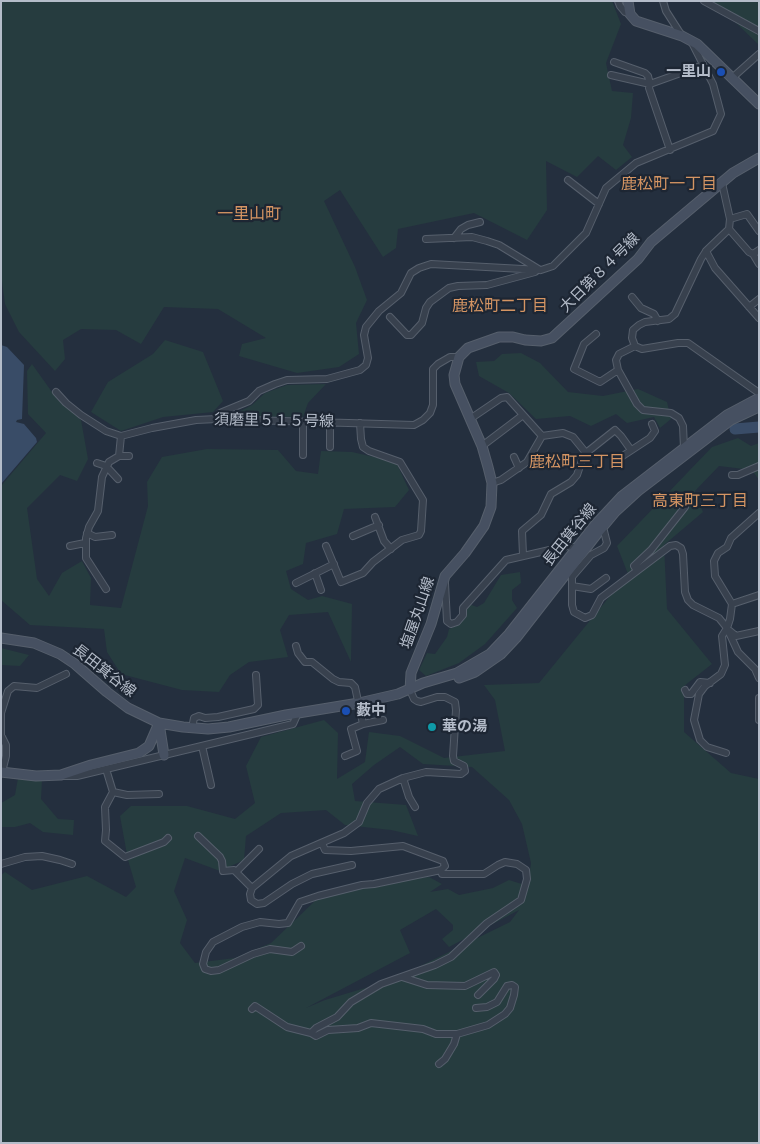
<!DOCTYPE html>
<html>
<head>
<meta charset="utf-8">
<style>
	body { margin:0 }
	#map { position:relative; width:760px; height:1144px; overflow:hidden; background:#242f3e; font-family:Manrope,sans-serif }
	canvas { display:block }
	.frame { position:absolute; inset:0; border:2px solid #b4bcc9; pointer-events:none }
</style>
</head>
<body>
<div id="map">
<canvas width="760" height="1144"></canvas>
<div class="frame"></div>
</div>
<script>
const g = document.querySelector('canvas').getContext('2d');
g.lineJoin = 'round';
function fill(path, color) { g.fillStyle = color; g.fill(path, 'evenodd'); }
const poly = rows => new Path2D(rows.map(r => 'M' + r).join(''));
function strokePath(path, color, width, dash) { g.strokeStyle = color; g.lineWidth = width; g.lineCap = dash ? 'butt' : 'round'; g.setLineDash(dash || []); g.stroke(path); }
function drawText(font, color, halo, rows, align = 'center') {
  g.font = font + ' Manrope,"Noto Sans JP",sans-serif'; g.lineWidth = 4.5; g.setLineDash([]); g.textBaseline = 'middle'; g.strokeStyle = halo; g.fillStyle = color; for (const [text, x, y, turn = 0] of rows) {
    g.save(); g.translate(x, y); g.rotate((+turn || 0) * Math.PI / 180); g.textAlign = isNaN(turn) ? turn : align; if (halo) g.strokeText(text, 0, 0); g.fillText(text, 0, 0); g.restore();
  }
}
fill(poly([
	[1,1,612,1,621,24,606,63,612,91,633,93,631,118,623,145,632,157,616,170,598,156,577,177,546,161,547,210,527,240,474,213,398,229,396,248,383,257,340,190,324,201,355,267,367,300,356,323,359,354,339,367,297,373,239,356,242,344,266,338,218,309,164,307,141,344,116,330,81,329,63,340,65,359,55,371,19,332,5,304,1,274],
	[699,1,759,1,759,45,733,20],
	[165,340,203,352,223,401,213,412,163,417,121,431,91,412,108,382,153,354],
	[521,353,540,363,568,392,603,396,638,389,667,402,671,419,660,428,654,417,627,423,616,414,591,426,570,416,536,419,509,393,479,376,476,362,494,361,502,354],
	[32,364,57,399,81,420,88,459,77,481,60,475,27,508,37,579,49,596,62,573,82,561,91,578,90,605,121,608,148,506,147,482,162,457,207,449,278,450,296,471,318,474,321,451,352,452,396,462,409,490,395,507,344,509,337,534,306,543,303,564,286,571,291,589,308,600,322,596,352,604,351,662,328,612,289,615,280,630,288,657,249,662,230,675,219,692,182,690,121,674,107,652,104,629,30,625,1,600,1,486,46,433,28,414,27,371],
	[326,384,308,403,303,417,231,416,252,405,265,393,287,385],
	[738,438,751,446,759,443,759,480,752,470,719,466,695,491,703,512,664,545,667,609,712,664,684,686,684,732,731,773,759,779,759,1143,1,1143,1,875,5,872,32,890,87,876,126,897,136,887,128,860,120,816,131,806,187,806,235,819,255,803,246,766,261,737,324,720,338,733,337,779,365,762,369,732,400,736,444,758,505,751,495,700,484,685,539,683,628,574,617,546,712,447],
	[400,747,423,764,472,767,509,800,522,824,531,863,528,886,509,880,493,888,459,895,448,889,430,892,442,884,429,877,362,885,317,899,271,943,235,958,195,963,180,943,187,920,174,891,185,858,220,871,244,860,246,836,281,813,326,810,345,825,391,830,418,836,406,805,355,801,352,784,374,765],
	[436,909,453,925,453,930,442,939,449,947,519,910,510,922,392,980,325,1000,306,1008,410,953,400,930],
	[520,572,521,583,512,590,512,600,517,608,485,644,459,663,426,676,419,670,427,653,435,654,447,637,449,629,458,625,465,615,464,609,469,604,477,607,484,603,501,575],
	[1,648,29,655,20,666,1,665],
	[18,778,42,780,41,799,58,819,74,820,73,835,43,832,30,823,15,827,1,827,1,803,15,795]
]), '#263c3f');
fill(poly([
	[1,345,7,347,24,365,22,419,17,420,16,422,24,424,36,438,37,442,1,484]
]), '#394c67');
strokePath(poly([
	[735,429,759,427]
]), '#394c67', 11);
const street = poly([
	[618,1,620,6,625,12,630,14],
	[663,1,666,11,682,36],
	[704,1,759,31],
	[611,75,650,84,648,76,645,73,614,62],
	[732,78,759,54],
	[670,150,649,88,650,84,703,65],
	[568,180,599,204],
	[722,183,730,219,729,229,706,251,701,259,675,314,669,319,645,322,639,325,633,330,632,338,635,346,642,349,678,343,688,343,759,393],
	[730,219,747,214,759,231],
	[729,229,749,252,753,254,759,250],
	[454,238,461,229,468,225,480,222],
	[426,239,472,237,487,241,499,245,540,270],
	[706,251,715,268,759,318],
	[753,254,759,264],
	[632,297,641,308,654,314,658,321],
	[749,307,759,299],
	[390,317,407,335,411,335,422,323,426,308,430,302,449,288,458,286,487,285,535,272],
	[596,334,584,344,574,369,600,382,618,370],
	[635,346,619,354,616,360,618,370,637,404,643,410,671,413,679,418,683,426,684,448],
	[56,392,66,403,81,415,106,431,121,436,152,428,196,420,217,419,414,425,423,420,430,413,433,405,433,369,438,364,450,357,459,357],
	[217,419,220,413,249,401,259,391,275,384,287,380,327,379,360,370,366,365,368,358,364,335,366,327,379,311,401,293,411,273,419,268,431,264,541,270,553,266,586,233,606,188,636,163,713,131,721,114,713,84,691,41],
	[470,419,501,398,507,397,542,436],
	[303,422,303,455],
	[330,422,330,447],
	[482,446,523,415],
	[586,453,615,430,621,436,631,450],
	[119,456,129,456],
	[514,457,519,468],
	[615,461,650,438,655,431,652,424],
	[97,463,106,466,118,479],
	[732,475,738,475,759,466],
	[492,483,501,480,527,462,542,436,563,433,573,437,586,453,583,457,577,475,571,482,551,494,541,515,522,531,523,555],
	[375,517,384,541,391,549],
	[600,530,604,531,607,543,604,548,591,555,572,577,572,605,574,612,585,618,592,615,601,598,670,546,676,545,681,548,683,554,685,592,688,600,693,605,719,618,727,628,738,652,755,669,759,678],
	[87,533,95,537,112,535],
	[353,536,379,525],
	[70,546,85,543],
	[326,546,341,582,363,573,373,562,402,540,419,535,421,531,423,500,400,462,369,451,363,447,361,439,360,423],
	[637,571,634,566,651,550,685,507],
	[315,573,321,590],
	[296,583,334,564],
	[445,583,447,621,451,624,457,622,463,615,463,608,506,560,567,546,577,548],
	[572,586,591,589,606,578],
	[106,589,86,558,86,538,89,527,98,511,102,477,109,462,119,456,121,436],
	[732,604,759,595],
	[730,631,736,636,759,631],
	[296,646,298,653,305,662,312,662,333,679,339,682,351,683,355,687,363,724],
	[685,690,687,694,691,694,700,682,710,683],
	[759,698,759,720],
	[192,728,194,718,199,716,205,718,218,717,254,709,258,705,256,675],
	[202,746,211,785],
	[726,753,707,747,700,740,694,720,699,694,705,686,721,674,725,665,722,636,727,628,730,619,732,604,715,576,714,561,718,553,727,547,731,538,759,513],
	[345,756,357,751,351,729,363,724,383,720],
	[106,769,113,792,105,807,106,830,105,841,125,857,164,842,168,838],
	[2,772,6,756,6,745,1,735,1,713,8,691,14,686,37,688,66,674],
	[65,776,77,776,293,724,298,713],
	[403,778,409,797,415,807],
	[113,792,127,795,159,794],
	[198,836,220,857,222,861,223,871,234,870,252,888],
	[322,843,325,850,351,851,403,846,443,861,445,866,441,870],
	[1,864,25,857,42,856,60,860,72,864],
	[352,865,312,874,292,884,264,903,257,904,251,900,250,894,252,888,291,856,344,833,359,822,367,803,379,789,403,778,426,772,461,774,465,771,464,766,454,761,453,756,456,710,455,702,445,697,437,697,421,702,417,701,414,699,410,690],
	[236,872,259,849],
	[301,946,292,952,270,949,253,954,219,970,211,971,205,969,203,964,206,952,213,942,242,927,260,922,279,924,288,923,300,902,318,896,362,885,374,884,441,870,442,874,484,874,498,865,505,862,517,864,526,870,527,879,521,900,487,923,451,957,435,965,381,984,351,1002,337,1017,316,1028,311,1033],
	[402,977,427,985,465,986,494,972,496,975,494,979,478,995],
	[252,1009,255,1006,287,1027,311,1033,316,1036,328,1030,358,1028,371,1023,423,1029,436,1034,457,1034,488,1025,505,1014,510,1008,514,995,515,987,512,985,507,986,497,1002,487,1007,476,1008],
	[439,1064,445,1059,454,1044,457,1034]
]);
const secondary = poly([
	[628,1,630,14,636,21,682,36,697,44,759,104],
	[1,638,34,643,60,654,75,664,107,692,128,708,159,723,183,727,208,729,229,727,286,715,359,703,398,694,423,683,457,673,490,654,509,634,595,525,622,496,727,415,759,398],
	[459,678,475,672,501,654,516,638,600,530,615,512,638,491,731,420,759,407],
	[410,690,411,673,431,624,445,576,465,553,484,526,491,507,492,483,488,467,482,446,455,384,454,375,459,357,468,348,499,337,513,337,525,340,541,341,552,338,638,259,651,242,733,173,759,158],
	[159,723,164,755],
	[1,772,36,776,61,775,91,765,139,753,149,746,159,723]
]);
strokePath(street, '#565f6c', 8);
strokePath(secondary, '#565f6c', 11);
strokePath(street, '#38414e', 6);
strokePath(secondary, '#465061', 9);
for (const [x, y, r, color] of [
	[721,72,5,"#1a4fb4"],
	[346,711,5,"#1a4fb4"],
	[432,727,5,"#0f9aa8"]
]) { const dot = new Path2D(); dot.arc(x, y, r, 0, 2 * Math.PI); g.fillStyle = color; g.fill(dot); strokePath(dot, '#1d2633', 2); }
drawText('bold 15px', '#b4bcc9', '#1d2633', [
	["一里山",711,72,"right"],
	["藪中",356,711],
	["華の湯",442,727]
], 'left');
drawText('15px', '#b4bcc9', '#1d2633', [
	["大日第８４号線",600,273,-45],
	["須磨里５１５号線",274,421,1],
	["長田箕谷線",570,535,-51],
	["塩屋丸山線",418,613,-71],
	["長田箕谷線",104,671,38]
]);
drawText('16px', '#d59563', '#1d2633', [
	["鹿松町一丁目",669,185],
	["一里山町",249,215],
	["鹿松町二丁目",500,307],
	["鹿松町三丁目",577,463],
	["高東町三丁目",700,502]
]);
</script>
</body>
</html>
